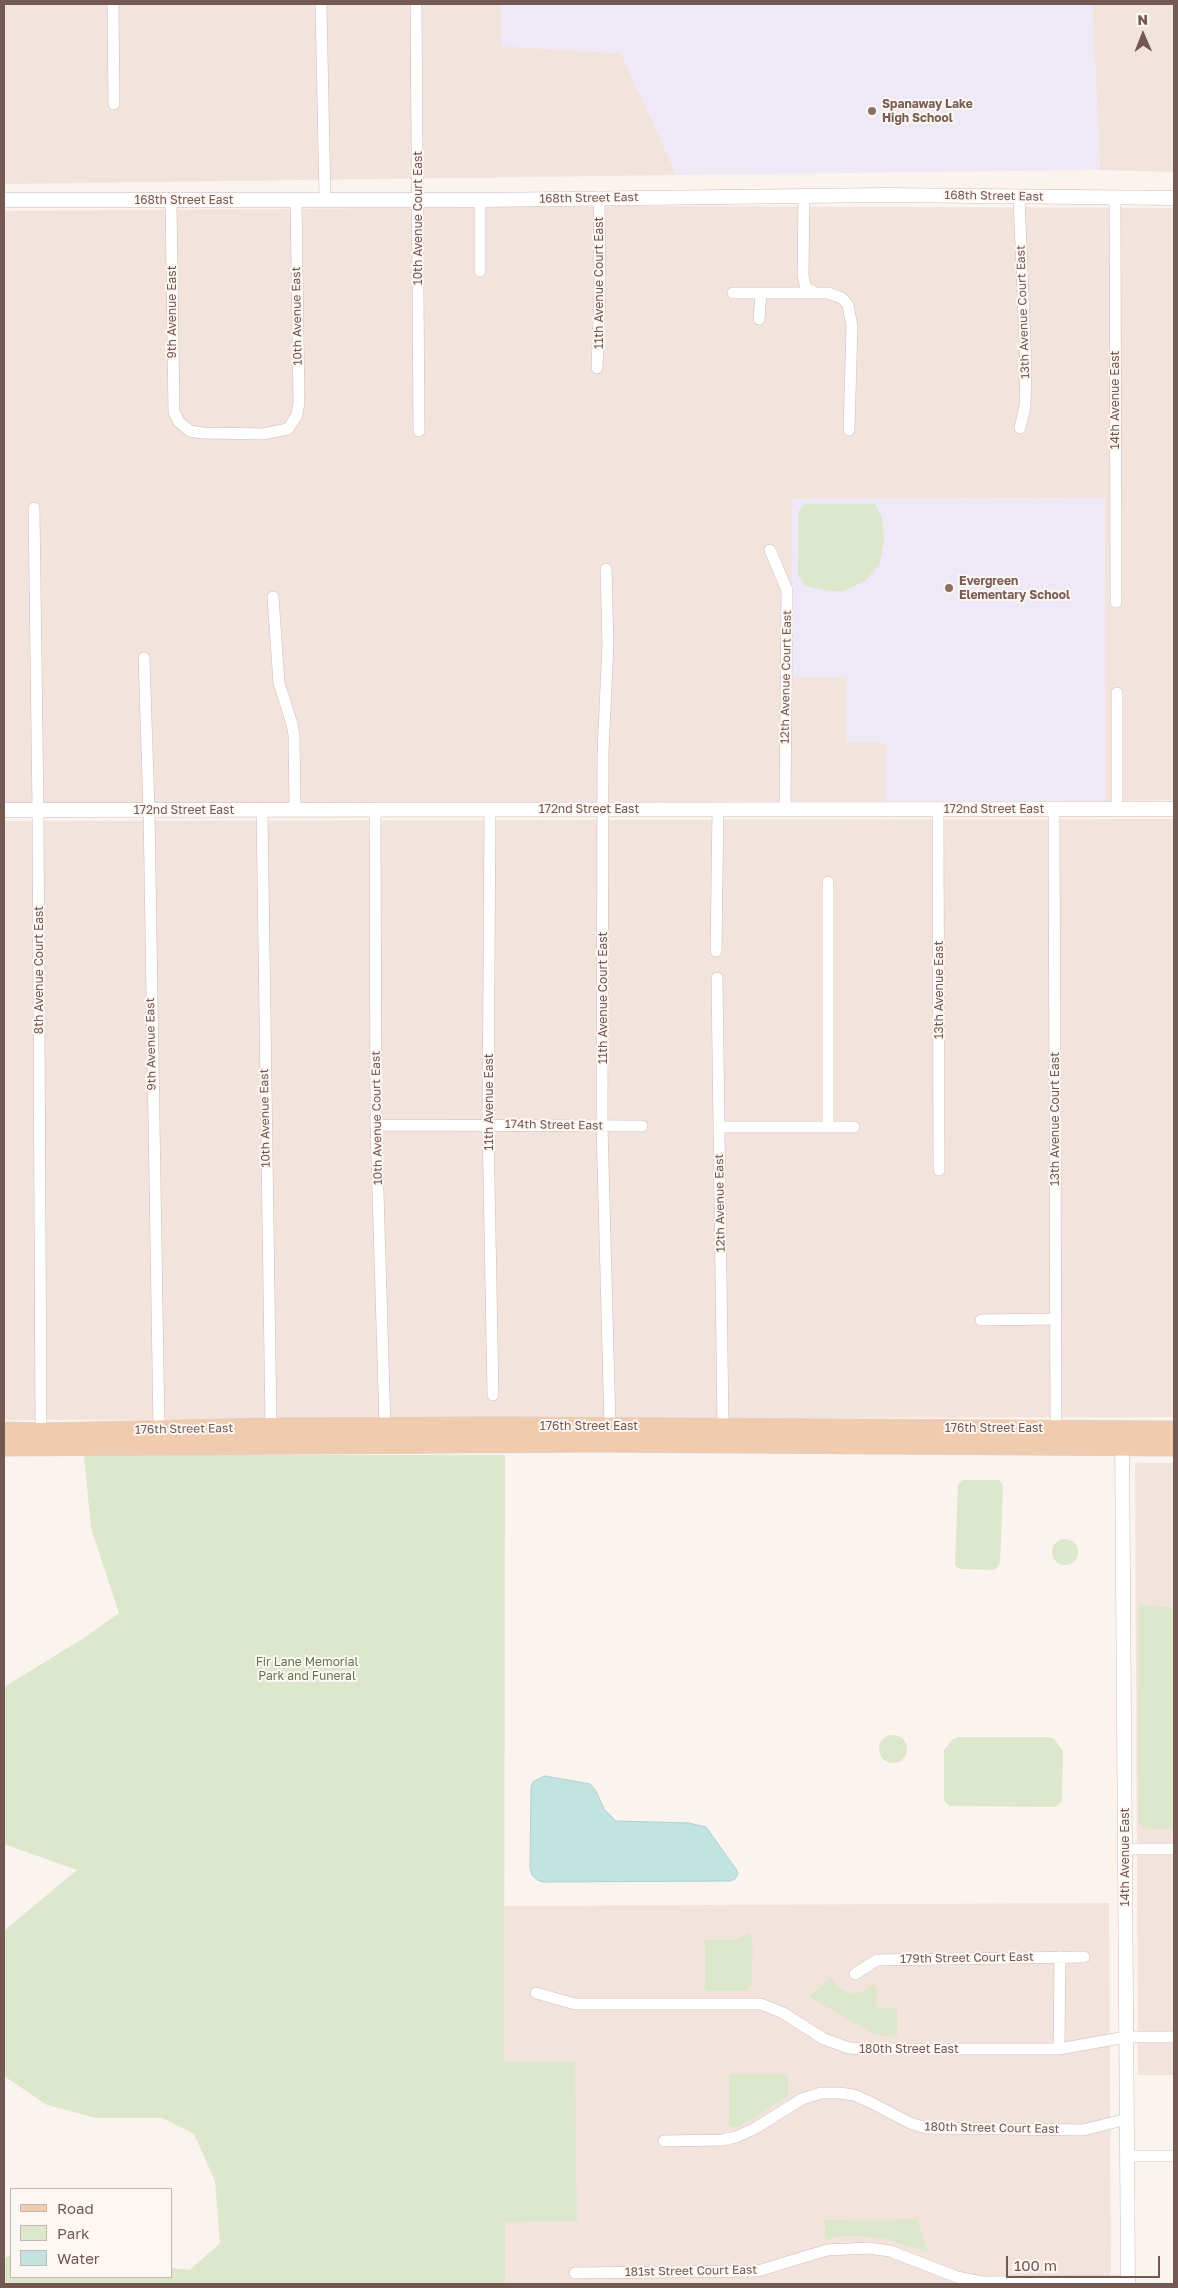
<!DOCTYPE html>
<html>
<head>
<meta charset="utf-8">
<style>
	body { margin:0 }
	#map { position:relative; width:1178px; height:2288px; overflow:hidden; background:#fbf3ed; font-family:"Golos Text",sans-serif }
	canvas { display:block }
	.frame { position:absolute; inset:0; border:5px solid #745852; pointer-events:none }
	.legend { position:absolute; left:10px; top:2188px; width:162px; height:90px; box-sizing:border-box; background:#fdf7f3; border:1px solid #c6b7b3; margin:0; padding:6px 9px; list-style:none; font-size:15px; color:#745852 }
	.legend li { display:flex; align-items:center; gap:10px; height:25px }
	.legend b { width:25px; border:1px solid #c6b7b3 }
	.north { position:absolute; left:1118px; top:10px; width:50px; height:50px; -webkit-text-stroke:4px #fdf7f3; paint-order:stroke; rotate:359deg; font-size:14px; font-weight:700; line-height:20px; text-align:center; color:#745852 }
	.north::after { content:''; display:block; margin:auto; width:18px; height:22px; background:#745852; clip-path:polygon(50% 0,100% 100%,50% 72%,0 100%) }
	.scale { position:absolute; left:1006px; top:2256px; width:154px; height:22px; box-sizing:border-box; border:2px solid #745852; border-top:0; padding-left:6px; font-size:15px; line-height:18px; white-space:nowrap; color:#745852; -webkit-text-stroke:4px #fdf7f3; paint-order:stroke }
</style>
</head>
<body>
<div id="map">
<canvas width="1178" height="2288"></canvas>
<div class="frame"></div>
<ul class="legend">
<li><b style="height:6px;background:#f1cbae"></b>Road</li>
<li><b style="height:14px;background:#dce7cc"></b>Park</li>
<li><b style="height:14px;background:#c3e3e1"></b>Water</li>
</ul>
<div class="north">N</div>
<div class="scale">100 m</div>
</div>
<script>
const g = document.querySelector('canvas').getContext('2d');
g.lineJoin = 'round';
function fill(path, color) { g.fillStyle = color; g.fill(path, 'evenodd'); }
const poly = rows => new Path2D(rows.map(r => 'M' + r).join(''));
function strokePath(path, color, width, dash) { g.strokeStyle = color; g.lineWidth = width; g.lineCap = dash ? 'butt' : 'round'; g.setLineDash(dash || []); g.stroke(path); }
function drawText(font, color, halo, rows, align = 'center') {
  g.font = font + ' "Golos Text",sans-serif'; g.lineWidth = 4; g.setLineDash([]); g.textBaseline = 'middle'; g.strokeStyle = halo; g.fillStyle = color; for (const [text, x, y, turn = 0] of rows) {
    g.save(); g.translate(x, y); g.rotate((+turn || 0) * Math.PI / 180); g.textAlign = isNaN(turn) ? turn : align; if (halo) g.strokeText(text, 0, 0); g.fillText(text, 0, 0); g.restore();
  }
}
fill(poly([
	[4,4,501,4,501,46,621,53,677,175,4,184],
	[1092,4,1174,4,1174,172,1100,170],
	[648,206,1174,208,1174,800,1105,801,1105,498,792,499,792,677,846,677,846,743,886,743,886,801,4,805,4,211],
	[1174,819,1174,1417,4,1420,4,821],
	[1135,1463,1174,1463,1174,2075,1138,2075],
	[1109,1903,1111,2284,505,2284,503,1906]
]), '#f2e4dc');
fill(poly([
	[501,4,1092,4,1100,170,677,175,621,53,501,46],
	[1105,498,1105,801,886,801,886,743,846,743,846,677,792,677,792,499]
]), '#efe9f7');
fill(poly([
	[805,504,875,504,882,517,884,543,879,565,865,581,844,591,829,591,806,586,798,576,799,510],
	[84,1455,505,1455,504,2061,575,2061,577,2221,505,2222,505,2284,4,2284,4,2259,11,2254,11,2277,171,2277,171,2268,190,2270,220,2243,215,2181,194,2134,162,2118,96,2118,47,2105,4,2076,4,1931,77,1870,4,1844,4,1687,84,1638,119,1613,91,1528],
	[963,1480,999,1480,1003,1485,1000,1563,995,1570,960,1569,955,1565,958,1485],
	'1052 1552a13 13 0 1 1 26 0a13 13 0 1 1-26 0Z',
	[1138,1604,1174,1608,1174,1829,1146,1829,1138,1822],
	'879 1749a14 14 0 1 1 28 0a14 14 0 1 1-28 0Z',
	[958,1737,1049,1737,1054,1739,1063,1751,1062,1801,1055,1807,950,1806,945,1802,944,1797,944,1750,952,1740],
	[750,1933,753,1943,752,1983,746,1991,705,1991,705,1940,735,1940],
	[831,1978,840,1989,852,1994,865,1991,874,1984,877,1989,876,2008,897,2008,897,2037,876,2035,809,1997],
	[729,2074,788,2074,788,2096,752,2119,739,2126,729,2127],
	[917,2219,928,2252,885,2239,861,2236,842,2236,825,2240,825,2220]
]), '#dce7cc');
const water = poly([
	[545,1776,590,1784,596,1791,604,1809,616,1821,689,1823,706,1827,736,1869,738,1874,735,1879,730,1881,543,1882,537,1880,532,1875,530,1868,531,1786,534,1781,545,1776]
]);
fill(water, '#c3e3e1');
strokePath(water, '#aad3d2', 1);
const minor = poly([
	[113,4,114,104],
	[321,4,325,200],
	[416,4,419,431],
	[804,196,803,276,806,288,812,291],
	[1019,197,1026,368,1025,406,1020,428],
	[1115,198,1116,602],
	[171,200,174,412,179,422,190,431,203,433,263,434,288,429,297,415,299,402,296,200],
	[480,200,480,271],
	[733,293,828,293,842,298,848,305,852,326,849,430],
	[759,319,761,293],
	[597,368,600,292,599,197],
	[34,508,38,810,41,1432],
	[770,550,787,590,785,808],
	[606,569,608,644,603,752,602,1125,610,1426],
	[273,597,279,683,292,724,294,735,295,809],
	[144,658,149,810,159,1430],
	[490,809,488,1124,493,1395],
	[938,809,939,1170],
	[1054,809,1056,1429],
	[1117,809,1117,693],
	[262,810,271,1427],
	[375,810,376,1125,385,1426],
	[716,951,718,809],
	[717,978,723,1427],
	[376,1125,642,1126],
	[719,1127,854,1127],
	[828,1127,828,882],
	[981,1320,1056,1319],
	[1125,1849,1174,1849],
	[855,1974,877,1960,1084,1957],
	[536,1993,575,2004,761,2004,783,2013,824,2039,849,2048,862,2049,1059,2049,1126,2037,1174,2037],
	[1059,2049,1060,1957],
	[664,2141,722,2140,736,2137,754,2129,802,2099,821,2093,839,2093,854,2095,870,2102,910,2123,926,2128,1083,2130,1127,2119],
	[1127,2156,1174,2156],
	[575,2273,758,2271,827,2250,868,2248,890,2251,957,2277,982,2282,1128,2281]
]);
const tertiary = poly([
	[4,200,480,200,885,195,1174,198],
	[4,810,1174,809],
	[1122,1436,1128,2284]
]);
const primary = poly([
	[4,1431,41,1432,271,1427,499,1426,1174,1430],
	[4,1447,596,1443,1174,1447]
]);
strokePath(minor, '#cebcb6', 12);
strokePath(tertiary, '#cebcb6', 15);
strokePath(primary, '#d8d0cf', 19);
strokePath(minor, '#fff', 11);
strokePath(tertiary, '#fff', 14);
strokePath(primary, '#f1cbae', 18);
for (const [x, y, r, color] of [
	[872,111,5,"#8d6e63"],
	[949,588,5,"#8d6e63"]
]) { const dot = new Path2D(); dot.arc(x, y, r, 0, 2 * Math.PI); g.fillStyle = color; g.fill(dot); strokePath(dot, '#fdf7f3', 2); }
drawText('bold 12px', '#785e54', '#fdf7f3', [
	["Spanaway Lake",882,104],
	["High School",882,118],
	["Evergreen",959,581],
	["Elementary School",959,595]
], 'left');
drawText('12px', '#745852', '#fdf7f3', [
	["168th Street East",994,196,1],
	["168th Street East",589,198,-1],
	["168th Street East",184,200],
	["10th Avenue Court East",418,218,-90],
	["11th Avenue Court East",599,283,-90],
	["9th Avenue East",172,312,-90],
	["13th Avenue Court East",1023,312,-92],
	["10th Avenue East",297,316,-91],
	["14th Avenue East",1115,400,-90],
	["12th Avenue Court East",786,677,-89],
	["172nd Street East",589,809],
	["172nd Street East",994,809],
	["172nd Street East",184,810],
	["8th Avenue Court East",39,970,-90],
	["13th Avenue East",939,990,-90],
	["11th Avenue Court East",603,998,-90],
	["9th Avenue East",151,1044,-91],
	["11th Avenue East",489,1102,-90],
	["10th Avenue East",265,1118,-91],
	["10th Avenue Court East",377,1118,-91],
	["13th Avenue Court East",1055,1119,-90],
	["174th Street East",554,1125,1],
	["12th Avenue East",720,1203,-91],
	["176th Street East",589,1426],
	["176th Street East",994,1428],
	["176th Street East",184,1429,-1],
	["14th Avenue East",1125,1857,-90],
	["179th Street Court East",967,1958,-1],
	["180th Street East",909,2049],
	["180th Street Court East",992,2128,1],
	["181st Street Court East",691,2271,-1]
]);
drawText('12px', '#60784b', '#fdf7f3', [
	["Fir Lane Memorial",307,1662],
	["Park and Funeral",307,1676]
]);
</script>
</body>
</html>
